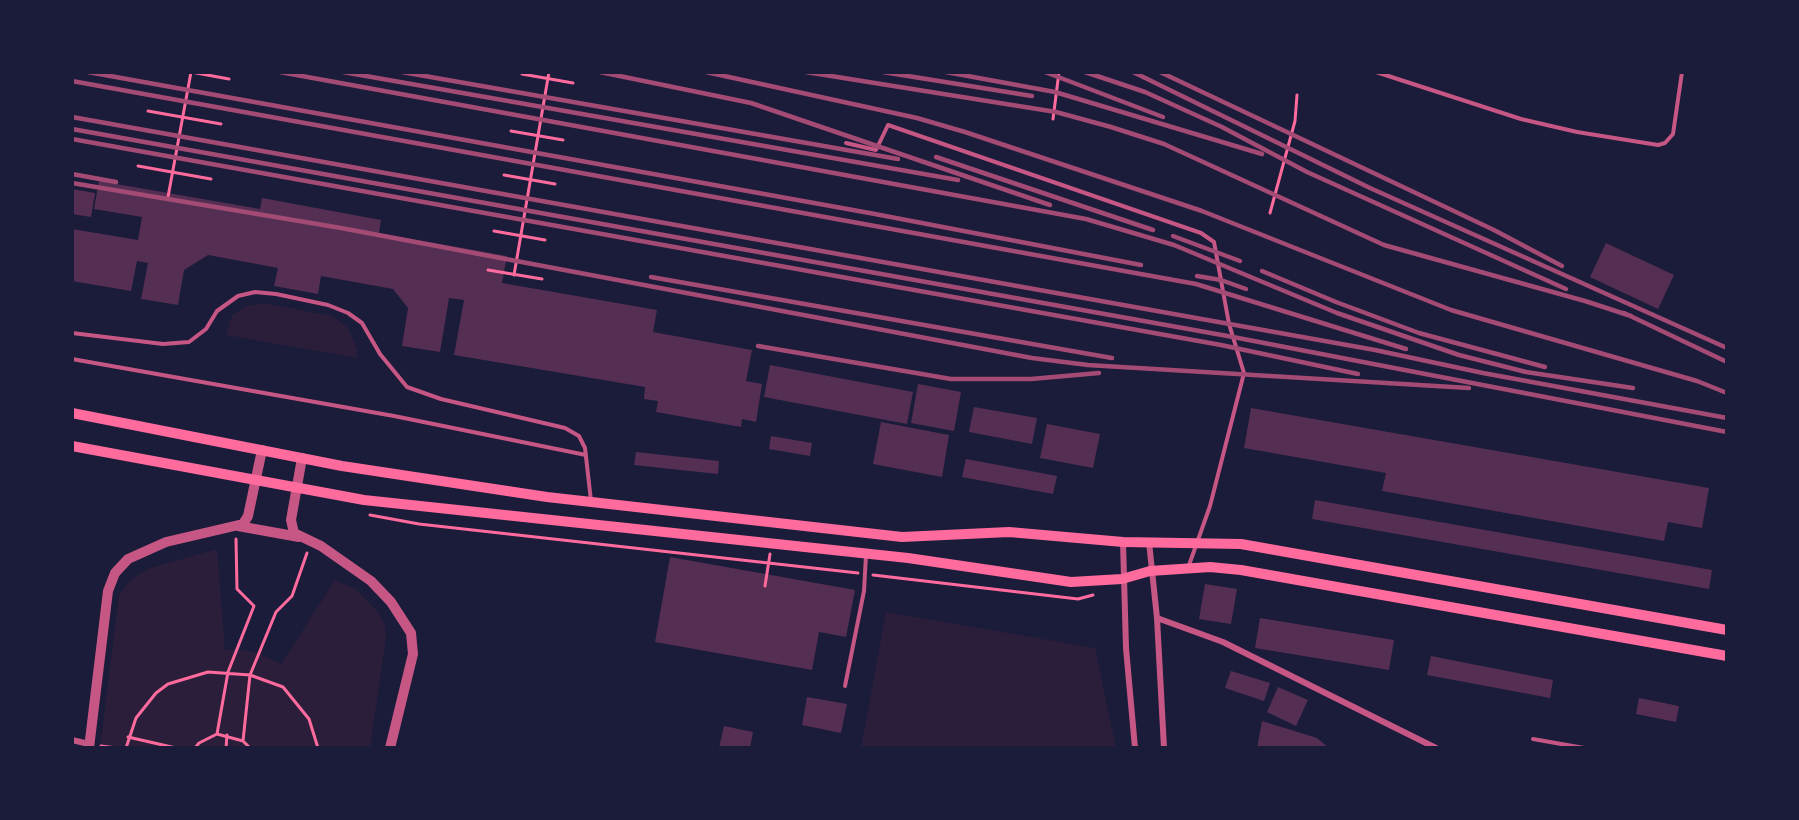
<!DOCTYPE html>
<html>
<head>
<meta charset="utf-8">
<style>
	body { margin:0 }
	#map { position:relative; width:1799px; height:820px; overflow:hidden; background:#1b1b3a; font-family:Overpass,sans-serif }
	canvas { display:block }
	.frame { position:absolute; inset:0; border:74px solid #1b1b3a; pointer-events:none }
</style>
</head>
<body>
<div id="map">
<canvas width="1799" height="820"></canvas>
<div class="frame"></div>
</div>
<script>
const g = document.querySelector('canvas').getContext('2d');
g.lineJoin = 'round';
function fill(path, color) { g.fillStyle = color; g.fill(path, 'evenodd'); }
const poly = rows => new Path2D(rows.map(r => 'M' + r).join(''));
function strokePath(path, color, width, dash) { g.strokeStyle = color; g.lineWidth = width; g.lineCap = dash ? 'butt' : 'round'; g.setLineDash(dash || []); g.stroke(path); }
fill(poly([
	[264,303,332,316,348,328,357,349,357,358,226,335,232,315,246,306],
	[217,549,225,650,238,649,260,654,281,664,335,580,356,589,379,613,385,626,386,637,370,748,100,748,119,595,131,579,150,568],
	[886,612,1095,648,1116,748,861,748]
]), '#2a1e3b');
fill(poly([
	[99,181,260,209,262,198,381,220,379,233,507,256,502,283,657,310,653,332,752,350,746,381,762,384,756,422,742,419,741,427,656,412,658,401,644,399,645,387,454,355,464,300,449,298,440,352,402,346,408,308,393,289,321,276,318,294,274,286,278,268,208,255,184,270,178,305,141,299,148,263,137,261,131,291,72,281,72,229,138,240,142,217,94,209],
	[72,189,95,193,91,217,72,214],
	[1606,243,1674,275,1658,309,1590,277],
	[770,365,913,392,907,424,764,397],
	[918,384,961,392,954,431,911,423],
	[974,407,1037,418,1032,444,969,432],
	[1251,408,1709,488,1702,528,1668,522,1664,541,1382,491,1386,473,1244,448],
	[881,422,949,435,942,477,873,464],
	[1047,424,1100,434,1093,468,1040,458],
	[771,436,812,443,810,456,769,449],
	[636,452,719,461,718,474,634,465],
	[966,459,1057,476,1053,494,962,477],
	[1315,500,1712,570,1709,589,1312,519],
	[670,557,855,590,846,637,819,632,812,670,655,642],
	[1205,584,1237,589,1231,624,1199,619],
	[1260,618,1394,640,1389,670,1255,648],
	[1431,656,1553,680,1550,698,1427,675],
	[1231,671,1270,683,1264,701,1225,688],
	[1278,687,1308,700,1296,726,1267,712],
	[807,697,847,704,841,733,802,725],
	[1639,698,1679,706,1676,722,1636,714],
	[1262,721,1317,738,1329,748,1257,748],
	[724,726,753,732,750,748,719,748]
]), '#542f53');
strokePath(poly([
	[522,74,573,83],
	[148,111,221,124],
	[1053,119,1059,72],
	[511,131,563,140],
	[138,166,211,179],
	[504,175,555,184],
	[168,197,191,72,229,79],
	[1270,213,1295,121,1297,95],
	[494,231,545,240],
	[488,270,542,279],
	[514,275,549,72],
	[370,515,419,524,858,573],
	[873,575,1078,599,1093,595],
	[765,586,770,554],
	[217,734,228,672,254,606,237,589,236,539],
	[128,737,176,748],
	[243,741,250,675,276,612,292,596,307,553],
	[101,746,117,748],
	[126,748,136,718,156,693,168,684,208,672,250,675,283,687,309,719,318,748],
	[195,748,199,743,217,734,243,741,250,748],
	[226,748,227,735]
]), '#ff6b9d', 3);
strokePath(poly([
	[1376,72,1521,119,1577,132,1658,145,1665,143,1673,134,1682,72],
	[846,143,876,150,888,125,1201,233,1214,242,1229,324,1244,373,1210,506,1188,568],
	[72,333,163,344,189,342,206,329,217,311,238,296,255,292,276,294,328,305,348,313,362,323,380,354,407,387,441,399,565,428,579,436,585,448,591,501],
	[72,359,394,416,586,455],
	[845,686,864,591,866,555],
	[1533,739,1584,748]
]), '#c65784', 4);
strokePath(poly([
	[1123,542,1126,648,1135,748],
	[1149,542,1157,618,1164,748],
	[1157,618,1223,642,1436,748],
	[72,740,89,744]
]), '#c65784', 6);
strokePath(poly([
	[302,458,291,520,294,533,321,546,371,581,391,602,411,633,413,654,390,748],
	[238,526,299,537],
	[89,748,108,591,115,573,128,559,166,542,243,524,248,516,262,450]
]), '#c65784', 10);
strokePath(poly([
	[72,413,342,466,547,497,902,537,1009,532,1123,542,1241,544,1727,630],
	[72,446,364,500,908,558,1071,582,1122,579,1150,571,1210,567,1241,570,1727,656]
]), '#ff6b9d', 10);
strokePath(poly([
	[88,72,875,214,1141,265],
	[280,72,1086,219,1174,245,1337,313,1459,355,1526,372,1633,388],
	[343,72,958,180],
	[402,72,898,159],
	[600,72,751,103,1050,205],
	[706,72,917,118,965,132,1202,211,1451,310,1697,381,1727,393],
	[806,72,1056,112,1111,127,1164,144,1384,245,1585,301,1631,316],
	[883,72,1032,96],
	[946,72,1055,92,1262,154],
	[1045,72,1163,117],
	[1085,72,1145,92,1222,127,1307,172,1566,289],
	[1133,72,1370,188,1727,348],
	[1160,72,1494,230,1562,266],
	[72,81,1196,284,1406,349],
	[72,117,1375,350,1483,373,1727,418],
	[72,129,1233,337,1727,432],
	[72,139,1221,345,1358,374],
	[936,157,1153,230],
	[72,174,116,182],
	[72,183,341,228,1032,358,1088,365,1469,388],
	[1173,236,1240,261],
	[1262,271,1336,302,1419,333,1545,367],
	[1197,276,1221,280,1246,289],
	[651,277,1112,358],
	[1624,313,1727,362],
	[758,346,951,379,1031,379,1099,373]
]), '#a44b75', 4.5);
</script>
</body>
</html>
